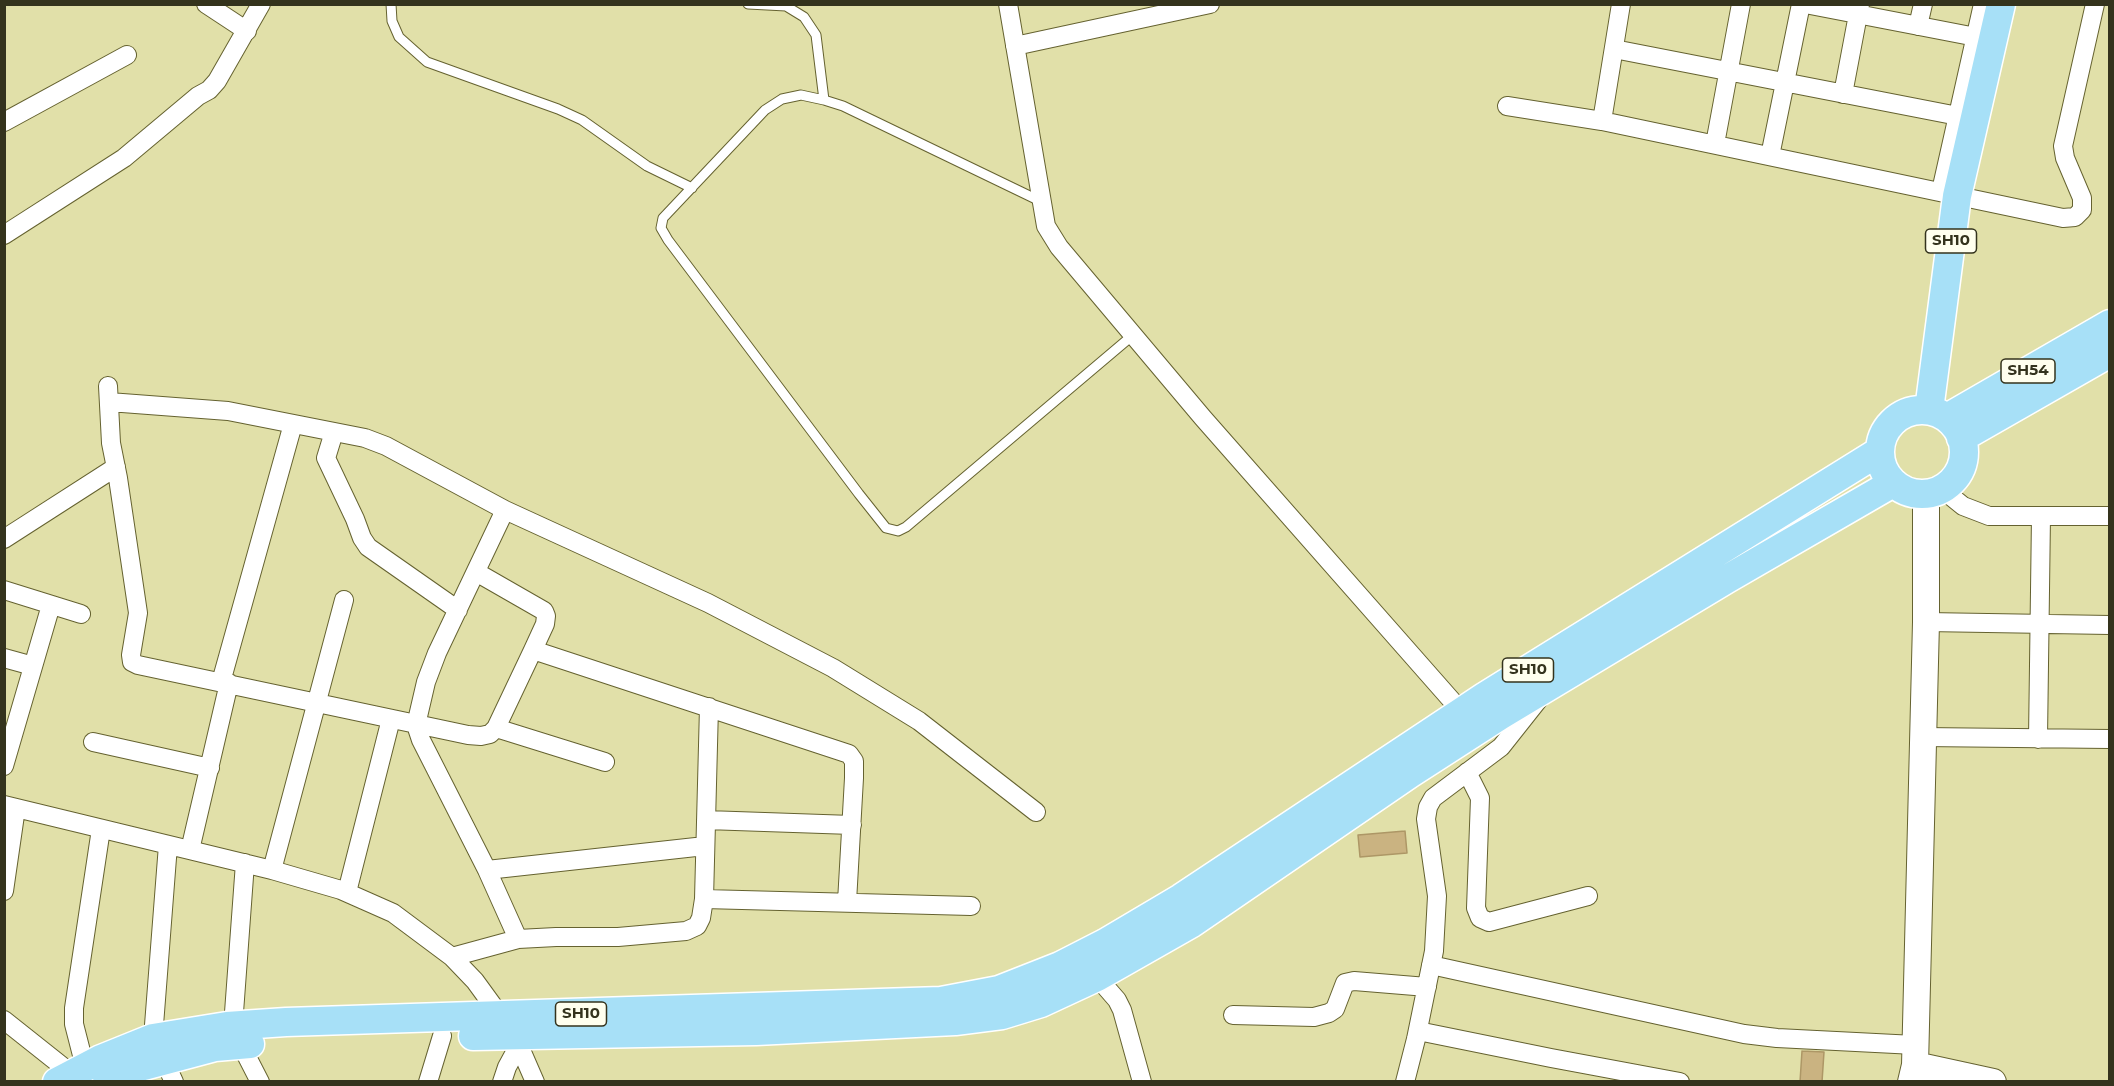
<!DOCTYPE html>
<html>
<head>
<meta charset="utf-8">
<style>
	body { margin:0 }
	#map { position:relative; width:2114px; height:1086px; overflow:hidden; background:#e1e0a9; font-family:Montserrat,sans-serif }
	canvas { display:block }
	.frame { position:absolute; inset:0; border:6px solid #34331d; pointer-events:none }
</style>
</head>
<body>
<div id="map">
<canvas width="2114" height="1086"></canvas>
<div class="frame"></div>
</div>
<script>
const g = document.querySelector('canvas').getContext('2d');
g.lineJoin = 'round';
function fill(path, color) { g.fillStyle = color; g.fill(path, 'evenodd'); }
const poly = rows => new Path2D(rows.map(r => 'M' + r).join(''));
function strokePath(path, color, width, dash) { g.strokeStyle = color; g.lineWidth = width; g.lineCap = dash ? 'butt' : 'round'; g.setLineDash(dash || []); g.stroke(path); }
function drawText(font, color, halo, rows, align = 'center') {
  g.font = font + ' Montserrat,sans-serif'; g.lineWidth = 6; g.setLineDash([]); g.textBaseline = 'middle'; g.strokeStyle = halo; g.fillStyle = color; for (const [text, x, y, turn = 0] of rows) {
    g.save(); g.translate(x, y); g.rotate((+turn || 0) * Math.PI / 180); g.textAlign = isNaN(turn) ? turn : align; if (halo) g.strokeText(text, 0, 0); g.fillText(text, 0, 0); g.restore();
  }
}
const building = poly([
	[1405,831,1407,853,1360,857,1358,835,1405,831],
	[1802,1051,1824,1052,1822,1082,1800,1082,1802,1051]
]);
fill(building, '#cab381');
strokePath(building, '#ad9766', 1.5);
const lane = poly([
	[391,4,392,21,399,37,427,62,558,109,582,120,647,166,692,188],
	[748,4,786,6,804,17,816,35,824,100],
	[1040,201,843,106,824,100,801,95,782,99,765,110,663,218,661,228,668,240,859,494,886,528,898,531,906,527,1133,335]
]);
const street = poly([
	[206,4,247,31],
	[1008,4,1046,226,1059,247,1203,418,1468,719],
	[1805,4,1976,37],
	[1918,26,1923,4],
	[1015,46,1210,4],
	[1614,49,1958,116],
	[1843,94,1860,4],
	[1507,106,1602,121,2063,218,2075,217,2082,210,2082,198,2065,158,2063,146,2095,4],
	[1602,121,1621,4],
	[4,122,127,55],
	[1715,144,1741,4],
	[1770,156,1801,4],
	[1941,191,1983,4],
	[4,235,124,158,198,96,209,90,217,81,261,4],
	[108,386,111,443,118,478,138,613,131,655,132,662,138,665,468,735,481,736,490,734,496,728,533,650,545,624,546,616,544,611,476,572],
	[109,402,228,411,365,438,386,446,505,510,708,603,833,668,919,721,1036,812],
	[334,432,326,458,355,519,362,538,368,547,458,610],
	[1942,489,1963,506,1989,516,2110,516],
	[505,510,437,653,426,682,416,725,421,740,487,870,518,939],
	[4,539,116,467],
	[4,590,81,614],
	[1926,622,2110,625],
	[533,650,849,754,854,761,854,778,847,902],
	[4,658,33,666],
	[221,682,293,424],
	[496,728,605,762],
	[1922,737,2110,739],
	[2038,739,2041,516],
	[93,742,210,768],
	[4,766,51,605],
	[1467,772,1480,798,1476,908,1480,918,1489,922,1588,896],
	[4,805,272,870,341,890,393,913,452,957,475,981,515,1036,535,1082],
	[706,820,852,825],
	[190,850,229,683],
	[272,870,344,600],
	[487,870,705,846],
	[4,891,16,808],
	[347,892,391,719],
	[704,899,971,906],
	[452,957,518,939,556,937,618,937,686,931,697,926,701,918,704,899,709,707],
	[1431,965,1744,1034,1777,1038,1915,1045],
	[1097,977,1117,1000,1122,1010,1142,1082],
	[1233,1015,1314,1017,1329,1013,1335,1009,1345,983,1354,981,1427,987],
	[4,1020,72,1074],
	[233,1026,245,863],
	[1418,1031,1551,1058,1680,1082],
	[153,1038,168,845],
	[241,1045,260,1082],
	[164,1060,174,1082],
	[85,1067,74,1024,74,1008,101,829],
	[428,1082,442,1036],
	[502,1082,507,1067,519,1045],
	[1405,1082,1416,1039,1434,951,1437,896,1426,819,1428,807,1433,798,1501,747,1539,699]
]);
const secondary = poly([
	[1915,1065,1993,1082],
	[1911,1082,1915,1065,1926,622,1926,494]
]);
const primary = poly([
	[1929,410,1957,196,2001,4],
	'1880 452a42 42 0 1 1 84 0a42 42 0 1 1-84 0Z',
	[1947,418,2110,324],
	[1961,438,2110,353],
	[473,1036,756,1031,955,1021,1002,1015,1041,1003,1097,977,1192,923,1411,773,1501,715,1727,579,1893,483],
	[57,1082,101,1059,153,1038,227,1026,286,1022,941,1001,999,990,1060,966,1105,943,1181,898,1484,697,1880,451],
	[107,1082,140,1067,215,1047,250,1044]
]);
strokePath(lane, '#656230', 11);
strokePath(street, '#656230', 20);
strokePath(secondary, '#656230', 28);
strokePath(primary, '#fff', 31);
strokePath(lane, '#fff', 9);
strokePath(street, '#fff', 18);
strokePath(secondary, '#fff', 26);
strokePath(primary, '#a7e0f7', 28);
for (const [x, y, w] of [
	[1951,241,51],
	[2028,371,54],
	[1528,670,51],
	[581,1014,51]
]) { const box = new Path2D(); box.roundRect(x - w / 2, y - 12, w, 24, 4.5); g.fillStyle = '#ffe'; g.fill(box); strokePath(box, '#34331d', 1.5); }
drawText('bold 15px', '#34331d', null, [
	["SH10",1951,241],
	["SH54",2028,371],
	["SH10",1528,670],
	["SH10",581,1014]
]);
</script>
</body>
</html>
